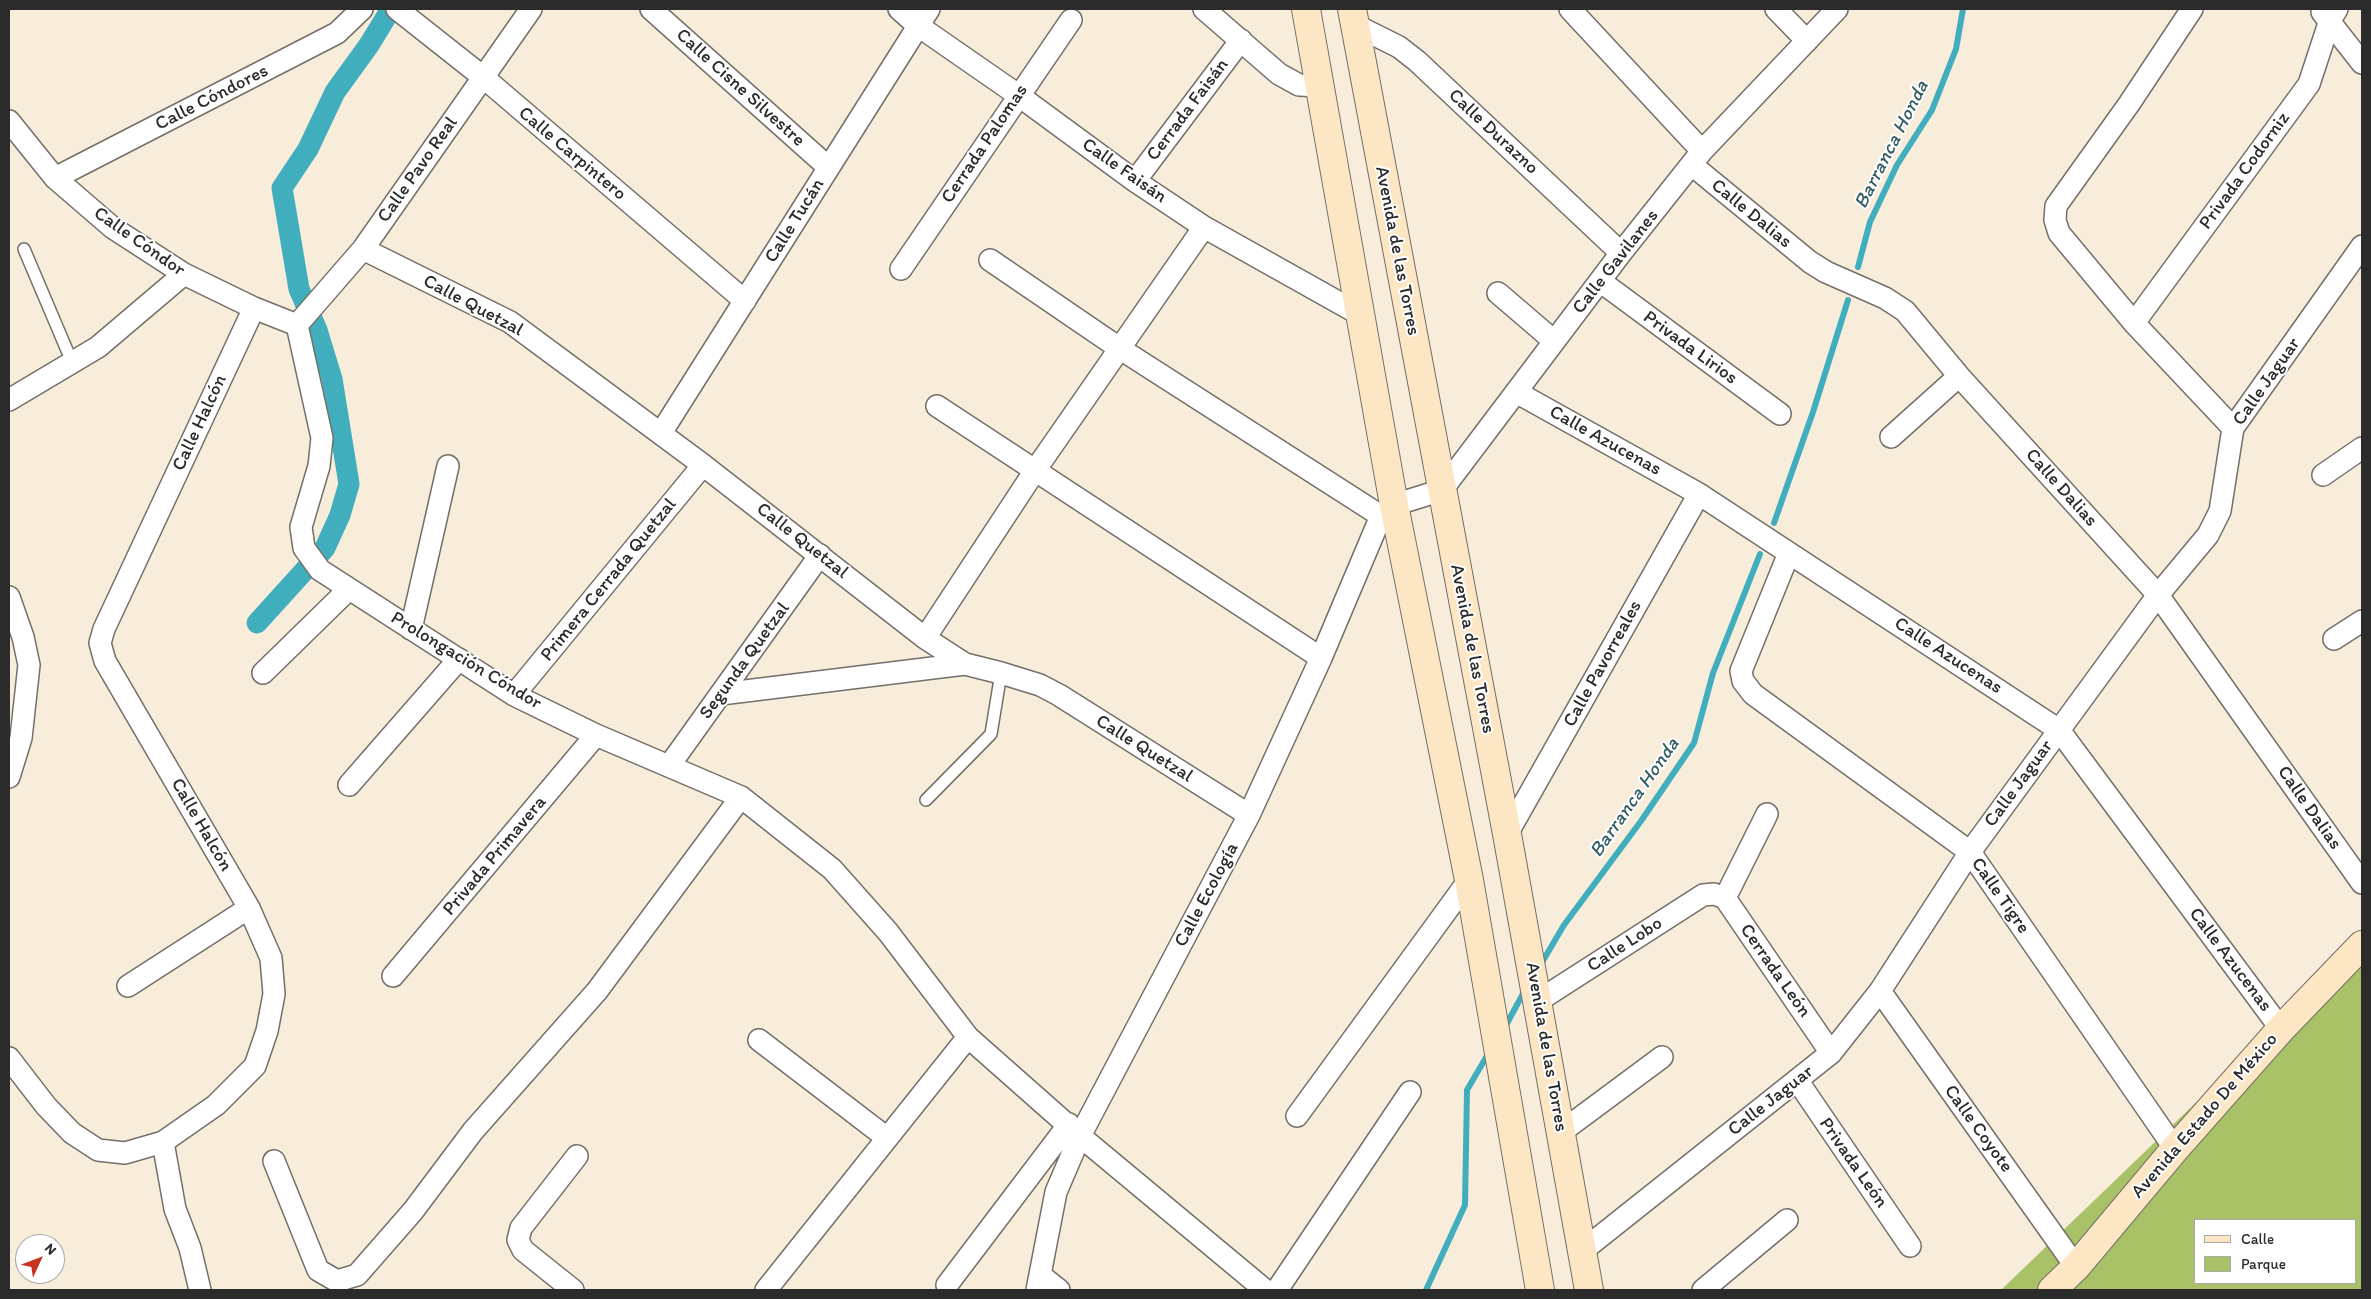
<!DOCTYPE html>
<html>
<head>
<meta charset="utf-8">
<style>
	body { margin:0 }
	#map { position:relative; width:2371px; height:1299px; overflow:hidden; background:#f8ecdb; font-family:Itim,sans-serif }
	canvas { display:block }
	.frame { position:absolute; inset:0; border:10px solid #2b2b2b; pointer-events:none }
	.legend { position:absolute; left:2194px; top:1219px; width:162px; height:65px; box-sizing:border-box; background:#fff; border:1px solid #aaa; margin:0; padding:6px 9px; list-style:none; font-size:15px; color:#2b2b2b }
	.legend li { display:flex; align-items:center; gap:10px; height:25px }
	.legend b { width:25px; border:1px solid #aaa }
	.north { position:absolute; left:15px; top:1234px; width:50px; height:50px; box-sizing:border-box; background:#fff; border:1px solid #aaa; border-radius:50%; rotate:47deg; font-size:14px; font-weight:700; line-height:20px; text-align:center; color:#2b2b2b }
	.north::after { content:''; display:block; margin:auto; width:18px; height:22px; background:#c8321e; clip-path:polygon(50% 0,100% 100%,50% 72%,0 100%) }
</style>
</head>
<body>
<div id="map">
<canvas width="2371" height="1299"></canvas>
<div class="frame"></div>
<ul class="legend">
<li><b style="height:6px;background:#fce6c4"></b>Calle</li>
<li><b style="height:14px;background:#aac267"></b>Parque</li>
</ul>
<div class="north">N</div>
</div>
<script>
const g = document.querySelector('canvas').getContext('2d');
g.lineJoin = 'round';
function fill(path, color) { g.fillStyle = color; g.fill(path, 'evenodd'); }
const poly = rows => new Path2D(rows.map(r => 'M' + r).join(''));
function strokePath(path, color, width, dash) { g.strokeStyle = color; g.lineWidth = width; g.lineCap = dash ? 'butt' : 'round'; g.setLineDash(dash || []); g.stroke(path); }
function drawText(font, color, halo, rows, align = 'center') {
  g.font = font + ' Itim,sans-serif'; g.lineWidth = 4; g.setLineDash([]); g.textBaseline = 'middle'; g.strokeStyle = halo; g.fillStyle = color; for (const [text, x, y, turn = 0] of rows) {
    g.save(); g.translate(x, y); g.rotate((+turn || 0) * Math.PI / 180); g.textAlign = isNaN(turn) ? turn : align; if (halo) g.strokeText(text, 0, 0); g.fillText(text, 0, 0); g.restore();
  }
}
fill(poly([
	[2362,943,2362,1290,2001,1290],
	[2195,1220,2355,1220,2355,1283,2195,1283]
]), '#aac267');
strokePath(poly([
	[1858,267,1870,222,1897,165,1932,110,1956,49,1963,9],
	[1774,523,1813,412,1848,300],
	[1541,964,1564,925,1641,821,1694,743,1713,673,1760,554],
	[1505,1027,1525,990],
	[1426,1290,1465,1205,1467,1090,1488,1054]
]), '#41aebe', 6);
strokePath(poly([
	[257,623,325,548,340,515,349,484,332,379,317,330,299,289,282,188,308,149,335,92,369,45,391,9]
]), '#41aebe', 21);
const service = poly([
	[24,249,72,362],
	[926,800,991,734,1001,673]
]);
const minor = poly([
	[397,9,483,77,745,301],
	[651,9,828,167],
	[899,9,917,25,1018,95,1135,181,1204,227,1361,315],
	[1204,9,1279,74,1299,85,1320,86],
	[1570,9,1702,151],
	[1776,9,1807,41],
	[2192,9,2129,104,2056,206,2055,220,2059,233,2134,323,2233,428],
	[2322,12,2362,63],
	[1355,25,1399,47,1417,61,1621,253],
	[9,121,55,178,113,228,184,274,254,308,297,325],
	[1692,165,1810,262,1826,272,1885,298,1905,311,1959,376,2158,595,2362,883],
	[55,178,337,33,362,9],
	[1135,181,1241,40],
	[363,249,510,322,703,465,925,638,965,664,1001,673,1040,685,1059,695,1249,815],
	[990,260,1119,348,1381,516],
	[901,269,1071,20],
	[1600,281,1780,414],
	[1498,293,1554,341],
	[2134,323,2309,84,2330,20,2337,9],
	[297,325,322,438,319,466,301,527,304,548,320,570,514,695,596,735,741,797,832,869,888,932,968,1037,1080,1136,1265,1290],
	[297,325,363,249,531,9],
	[1516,392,1699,494,2059,730,2281,1029],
	[9,400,98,347,184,274],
	[937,406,1321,658],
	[661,433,929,9],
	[1891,437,1959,376],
	[2323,475,2362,448],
	[1789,553,1741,671,1743,681,1753,694,1970,852,2175,1149],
	[9,597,23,637,29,665,21,738,9,777],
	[411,629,448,466],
	[925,638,1036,469,1204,227],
	[2334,639,2362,621],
	[263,673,349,589],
	[721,694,965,664],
	[514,695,703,465],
	[669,766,820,555],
	[349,785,459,659],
	[1507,834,1699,494],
	[1725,898,1767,814],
	[393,976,596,735],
	[128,986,249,908],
	[1880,991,2076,1267],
	[1538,1001,1703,895,1714,894,1725,898,1831,1053],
	[759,1040,887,1138],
	[9,1058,46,1106,72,1133,98,1150,125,1153,163,1142,216,1105,255,1066,267,1031,274,994,271,958,249,908,105,661,100,643,104,629,254,308],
	[1797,1080,1910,1246],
	[1297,1116,1469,880],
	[1561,1132,1662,1057],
	[163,1142,175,1209,190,1248,200,1290],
	[274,1161,318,1270,337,1281,357,1275,413,1211,473,1131,597,991,741,797],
	[1582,1251,1831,1053,1880,991,1970,852,2158,595,2208,535,2220,511,2233,428,2362,246],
	[1040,1275,1059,1290],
	[947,1285,1069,1124],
	[573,1290,523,1250,518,1240,521,1228,577,1156],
	[766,1290,968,1037],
	[1037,1290,1056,1192,1080,1136,1249,815,1321,658,1381,516,1394,505,1442,490,1621,253,1702,151,1837,9],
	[1277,1290,1410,1092],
	[1703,1290,1787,1220]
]);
const secondary = poly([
	[1306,9,1394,505,1469,880,1540,1290],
	[1352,9,1507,834,1589,1290],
	[2052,1290,2076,1267,2175,1149,2281,1029,2362,945]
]);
strokePath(service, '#736f69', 14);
strokePath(minor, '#736f69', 24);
strokePath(secondary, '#736f69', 30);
strokePath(service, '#fff', 11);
strokePath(minor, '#fff', 21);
strokePath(secondary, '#fce6c4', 28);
drawText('19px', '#2b2b2b', '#fff', [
	["Calle Cisne Silvestre",740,88,42],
	["Calle Cóndores",212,98,-27],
	["Cerrada Faisán",1188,110,-53],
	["Calle Durazno",1493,132,43],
	["Cerrada Palomas",985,144,-56],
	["Calle Carpintero",572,154,40],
	["Calle Pavo Real",418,170,-55],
	["Calle Faisán",1124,171,35],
	["Privada Codorniz",2245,171,-54],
	["Calle Dalias",1751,214,39],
	["Calle Tucán",795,221,-58],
	["Calle Cóndor",139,242,35],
	["Avenida de las Torres",1397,251,79],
	["Calle Gavilanes",1616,262,-52],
	["Calle Quetzal",473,306,28],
	["Privada Lirios",1690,348,36],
	["Calle Jaguar",2267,382,-55],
	["Calle Halcón",200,423,-65],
	["Calle Azucenas",1605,441,29],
	["Calle Dalias",2061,488,48],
	["Calle Quetzal",802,541,38],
	["Primera Cerrada Quetzal",609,580,-51],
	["Avenida de las Torres",1472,649,79],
	["Calle Azucenas",1948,656,33],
	["Prolongación Cóndor",466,661,31],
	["Segunda Quetzal",745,661,-54],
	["Calle Pavorreales",1603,664,-61],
	["Calle Quetzal",1144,749,32],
	["Calle Jaguar",2019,784,-54],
	["Calle Dalias",2309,808,55],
	["Calle Halcón",201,825,60],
	["Privada Primavera",495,856,-50],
	["Calle Ecología",1207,895,-62],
	["Calle Tigre",2000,896,55],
	["Calle Lobo",1625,945,-33],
	["Calle Azucenas",2230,960,53],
	["Cerrada León",1775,971,55],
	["Avenida de las Torres",1546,1047,80],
	["Calle Jaguar",1771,1101,-38],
	["Avenida Estado De México",2205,1116,-49],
	["Calle Coyote",1978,1129,54],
	["Privada León",1853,1163,55]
]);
drawText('italic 20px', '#345f66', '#fff', [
	["Barranca Honda",1892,145,-63],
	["Barranca Honda",1635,798,-55]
]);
</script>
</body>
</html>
